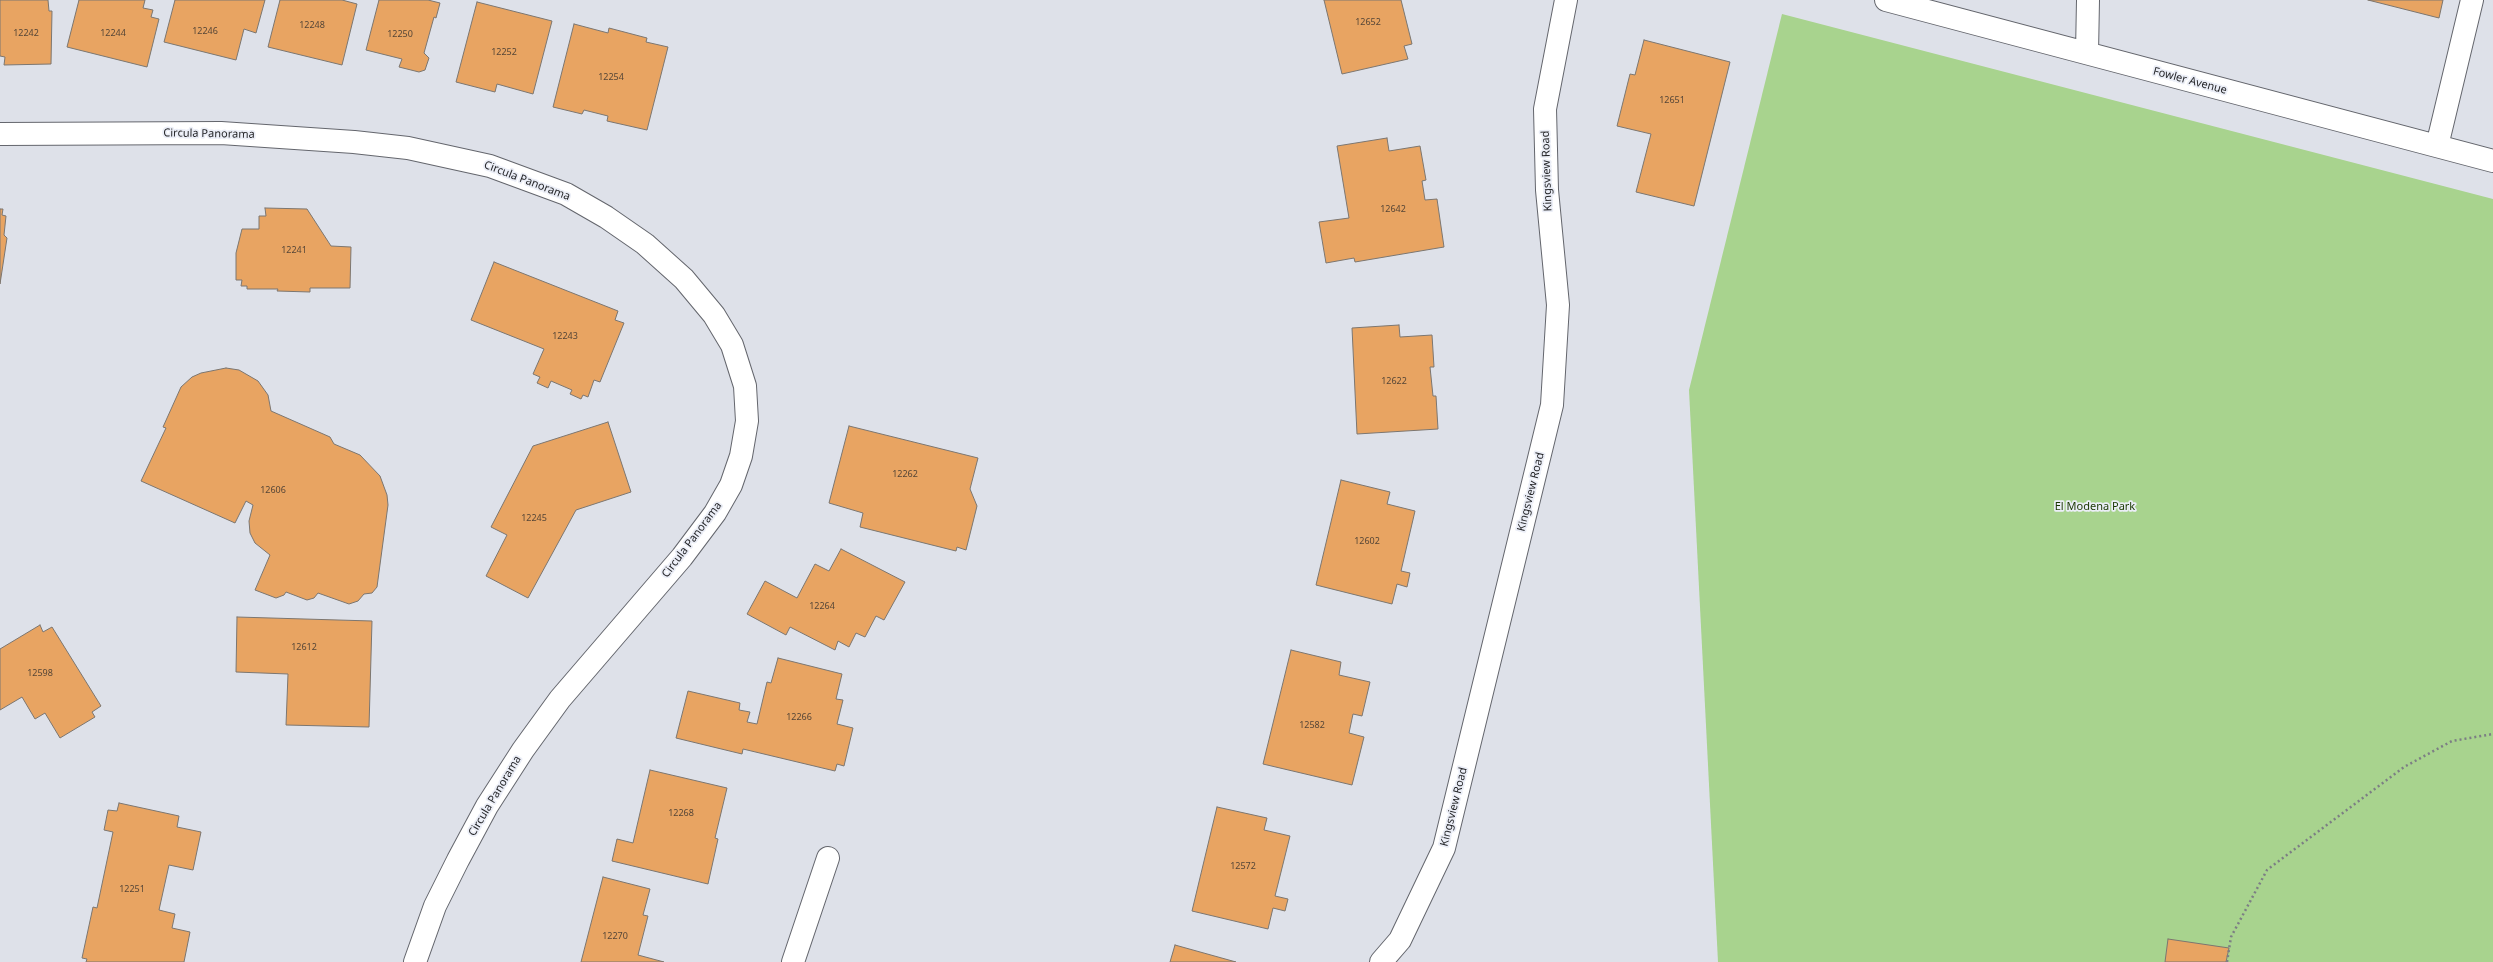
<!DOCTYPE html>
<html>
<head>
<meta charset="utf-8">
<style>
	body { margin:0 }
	canvas { display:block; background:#dee1e9 }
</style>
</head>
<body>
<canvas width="2493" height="962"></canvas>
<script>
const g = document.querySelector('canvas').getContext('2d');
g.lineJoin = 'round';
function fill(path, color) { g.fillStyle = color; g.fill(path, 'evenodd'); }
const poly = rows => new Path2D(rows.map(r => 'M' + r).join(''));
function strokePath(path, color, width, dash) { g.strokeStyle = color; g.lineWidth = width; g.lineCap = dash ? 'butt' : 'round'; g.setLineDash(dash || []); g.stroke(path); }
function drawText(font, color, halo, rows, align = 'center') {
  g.font = font + ' "Noto Sans",sans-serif'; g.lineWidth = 3.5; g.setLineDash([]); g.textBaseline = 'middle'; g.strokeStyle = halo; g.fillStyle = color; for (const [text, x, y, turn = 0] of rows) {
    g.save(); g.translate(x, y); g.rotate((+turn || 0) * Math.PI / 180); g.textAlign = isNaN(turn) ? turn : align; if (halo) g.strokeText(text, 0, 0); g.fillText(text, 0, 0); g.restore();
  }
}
fill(poly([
	[1782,14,2493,199,2493,962,1718,962,1689,390]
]), '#a8d38e');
const building = poly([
	[0,0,48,0,49,11,52,11,51,64,4,65,5,57,0,56,0,0],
	[79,0,145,0,143,8,153,10,151,17,159,19,147,67,67,47,79,0],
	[175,0,265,0,256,33,244,29,236,60,164,42,175,0],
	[280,0,342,0,357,4,342,65,268,47,280,0],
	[379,0,428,0,440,3,436,18,434,17,424,53,429,58,425,70,419,72,399,67,402,59,366,50,379,0],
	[1324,0,1401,0,1412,44,1404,46,1408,59,1342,74,1324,0],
	[2368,0,2443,0,2439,18,2368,0],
	[477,2,552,21,533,94,497,84,495,92,456,82,477,2],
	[574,24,608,33,609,28,647,38,646,42,668,47,647,130,607,121,608,116,584,110,582,114,553,107,574,24],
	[1644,40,1730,62,1694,206,1636,192,1651,134,1617,126,1630,74,1635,75,1644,40],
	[1387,138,1389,151,1420,146,1426,180,1422,181,1425,200,1437,199,1444,247,1355,262,1354,258,1326,263,1319,222,1349,218,1337,146,1387,138],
	[265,208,307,209,331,246,351,247,350,288,310,288,310,292,277,291,278,289,247,289,247,286,241,286,242,280,236,280,236,253,242,229,259,229,259,216,266,216,265,208],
	[0,209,3,209,2,215,6,216,4,235,7,238,0,284,0,209],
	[494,262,618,311,615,320,624,323,600,382,594,380,588,397,583,395,581,399,570,394,572,390,551,381,548,388,537,383,540,377,533,374,544,349,471,320,494,262],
	[1399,325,1400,337,1432,335,1434,367,1430,367,1433,396,1436,396,1438,429,1357,434,1352,328,1399,325],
	[226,368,239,370,258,381,268,395,271,411,330,437,334,444,360,455,380,476,387,495,388,505,377,587,372,593,364,594,358,601,349,604,318,593,314,598,307,600,286,592,284,595,276,598,255,590,270,555,255,543,250,533,249,521,253,505,246,501,235,523,141,481,166,428,163,427,181,387,192,377,201,373,226,368],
	[608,422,631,492,576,510,528,598,486,576,507,535,491,527,533,446,608,422],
	[849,426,978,458,970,489,977,506,966,550,957,547,956,551,860,527,863,513,829,503,849,426],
	[1341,480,1390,492,1387,504,1415,511,1401,571,1410,573,1407,587,1397,584,1392,604,1316,585,1341,480],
	[841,549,905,582,884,620,876,616,865,637,856,633,849,647,838,641,835,650,790,627,786,635,747,614,765,581,797,598,815,564,829,571,841,549],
	[237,617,372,621,369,727,286,725,288,674,236,672,237,617],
	[40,625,43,632,52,627,101,706,92,712,95,717,60,738,45,713,35,719,22,697,0,710,0,649,40,625],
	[1291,650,1341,662,1339,675,1370,682,1362,716,1353,714,1349,733,1364,737,1352,785,1263,764,1291,650],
	[778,658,842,674,836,699,843,700,837,724,853,728,844,766,837,764,835,771,743,749,742,754,676,738,688,691,740,703,739,710,750,712,747,722,757,724,767,682,771,683,778,658],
	[650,770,727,788,715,838,718,839,708,884,612,861,617,839,633,843,650,770],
	[119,803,179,816,177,827,201,832,193,870,169,865,159,910,175,914,172,928,190,932,184,962,86,962,87,959,82,958,93,907,97,908,113,832,104,830,108,810,117,811,119,803],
	[1217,807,1267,818,1264,830,1290,836,1275,896,1288,899,1285,911,1273,908,1268,929,1192,911,1217,807],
	[603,877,650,889,643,915,648,916,638,955,664,962,581,962,603,877],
	[2168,939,2229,948,2226,962,2165,962,2168,939],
	[1175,945,1236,962,1170,962,1175,945]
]);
fill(building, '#e8a462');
strokePath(building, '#7c7670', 1);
const minor = poly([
	[1886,0,2493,161],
	[2087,53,2088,0],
	[0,134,221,133,354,142,408,148,490,166,566,194,606,217,645,244,684,279,714,315,732,345,745,386,747,421,741,456,731,485,715,513,682,557,560,699,523,750,487,806,458,860,435,906,415,962],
	[2437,146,2472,0],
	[793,962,828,858],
	[1381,962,1400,940,1444,848,1552,405,1558,305,1547,190,1545,109,1566,0]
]);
strokePath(minor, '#64666d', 24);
strokePath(poly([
	[2227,962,2231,937,2267,870,2404,767,2452,741,2493,734]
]), '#7c7e84', 2.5, [2, 3]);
strokePath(minor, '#fff', 22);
drawText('9px', '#564637', null, [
	["12652",1368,22],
	["12248",312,25],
	["12246",205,31],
	["12242",26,33],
	["12244",113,33],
	["12250",400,34],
	["12252",504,52],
	["12254",611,77],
	["12651",1672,100],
	["12642",1393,209],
	["12241",294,250],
	["12243",565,336],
	["12622",1394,381],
	["12262",905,474],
	["12606",273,490],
	["12245",534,518],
	["12602",1367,541],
	["12264",822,606],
	["12612",304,647],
	["12598",40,673],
	["12266",799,717],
	["12582",1312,725],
	["12268",681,813],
	["12572",1243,866],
	["12251",132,889],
	["12270",615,936]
]);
drawText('11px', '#252629', '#ebeef7', [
	["Fowler Avenue",2190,81,15],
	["Circula Panorama",209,134,1],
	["Kingsview Road",1547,171,-92],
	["Circula Panorama",527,181,21],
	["Kingsview Road",1531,492,-76],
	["Circula Panorama",692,540,-53],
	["Circula Panorama",495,796,-59],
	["Kingsview Road",1454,807,-76]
]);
drawText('11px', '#193700', '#ebeef7', [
	["El Modena Park",2095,507]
]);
</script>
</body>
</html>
